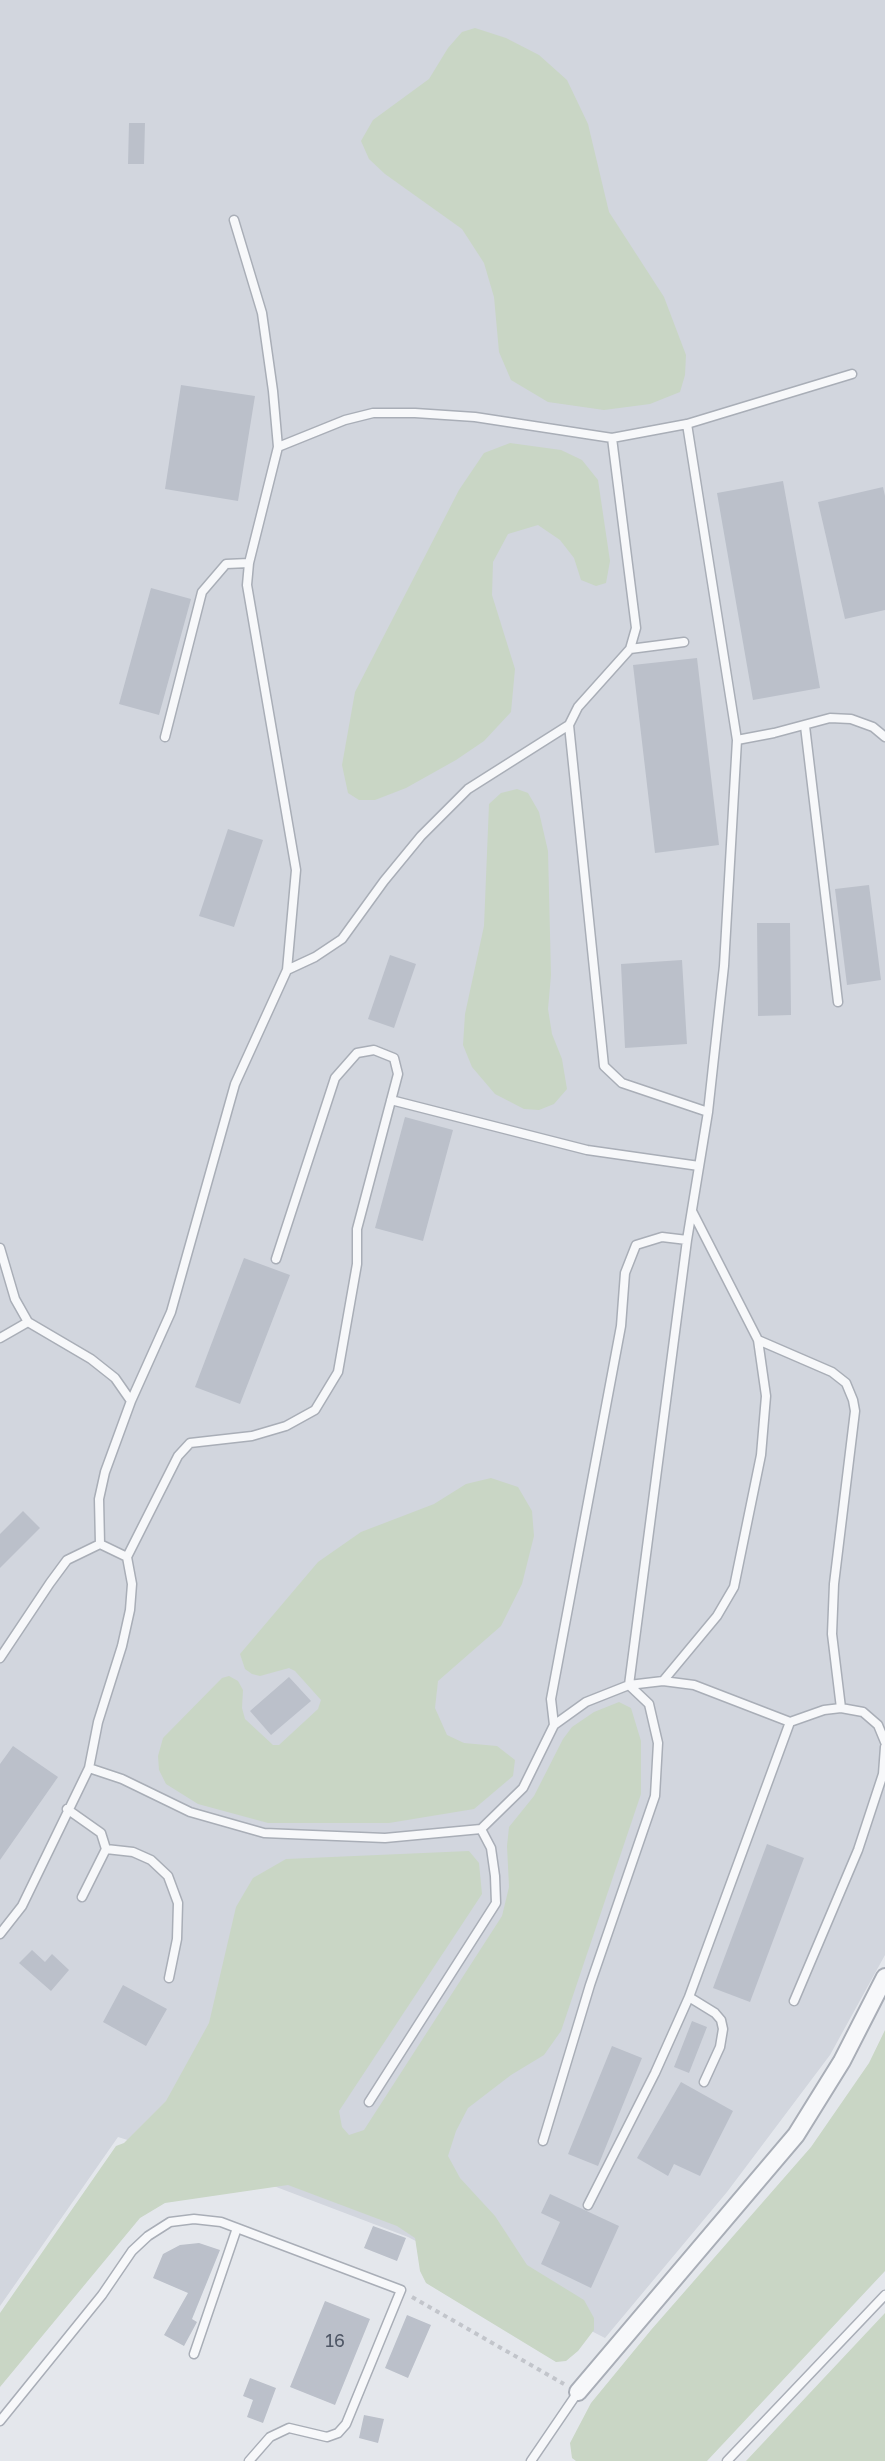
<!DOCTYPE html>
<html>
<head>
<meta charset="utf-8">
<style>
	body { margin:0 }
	canvas { display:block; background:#e4e7ec }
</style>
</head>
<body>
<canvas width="885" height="2461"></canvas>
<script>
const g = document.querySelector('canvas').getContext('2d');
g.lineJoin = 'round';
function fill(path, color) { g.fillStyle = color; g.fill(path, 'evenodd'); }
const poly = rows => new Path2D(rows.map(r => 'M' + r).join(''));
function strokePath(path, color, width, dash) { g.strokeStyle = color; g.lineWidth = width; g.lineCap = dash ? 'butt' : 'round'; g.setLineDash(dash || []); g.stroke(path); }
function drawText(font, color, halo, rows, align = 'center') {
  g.font = font + ' "Golos Text",sans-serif'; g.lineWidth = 6; g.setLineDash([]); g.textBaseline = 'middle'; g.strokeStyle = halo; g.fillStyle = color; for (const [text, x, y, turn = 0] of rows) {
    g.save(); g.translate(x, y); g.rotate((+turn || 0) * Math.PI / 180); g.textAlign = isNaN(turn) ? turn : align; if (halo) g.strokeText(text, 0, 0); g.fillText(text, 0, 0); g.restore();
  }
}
fill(poly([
	[0,0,885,0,885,1955,830,2055,727,2192,605,2338,408,2237,271,2185,118,2137,0,2306]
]), '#d2d6de');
fill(poly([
	[475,28,506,38,539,55,567,80,588,124,609,212,664,297,686,355,685,375,680,392,650,404,604,410,548,402,511,380,499,352,494,297,484,263,462,229,385,174,369,159,361,141,373,120,429,79,448,48,462,32],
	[510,443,561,450,582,460,598,480,610,561,606,583,596,586,581,580,574,558,560,540,538,525,508,534,493,562,492,595,515,669,511,712,484,741,456,760,406,788,375,800,359,800,348,793,342,765,355,692,459,490,484,453],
	[517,789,528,793,539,812,548,851,551,975,548,1009,552,1034,562,1059,567,1089,554,1104,539,1110,524,1109,495,1094,472,1067,463,1045,465,1014,484,926,489,804,501,793],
	[491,1478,518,1487,532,1511,534,1536,522,1584,501,1626,438,1681,435,1708,447,1735,464,1743,497,1746,515,1760,513,1776,474,1809,389,1823,268,1823,198,1804,166,1784,159,1770,158,1756,163,1738,222,1678,229,1676,238,1681,243,1690,242,1708,245,1719,273,1745,279,1745,318,1709,321,1700,295,1671,289,1668,260,1676,252,1674,245,1669,240,1654,318,1562,361,1532,434,1504,466,1484],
	[619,1702,631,1708,641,1741,641,1794,561,2031,544,2055,511,2075,468,2108,456,2131,448,2156,460,2178,495,2216,527,2265,584,2300,594,2318,594,2330,578,2351,566,2361,556,2362,426,2283,420,2271,415,2238,397,2226,288,2185,165,2203,140,2218,0,2387,0,2313,116,2146,124,2143,166,2101,209,2023,236,1907,253,1878,286,1859,469,1851,479,1863,482,1894,339,2111,342,2127,349,2135,364,2130,502,1916,509,1887,507,1846,509,1827,534,1796,563,1739,572,1727,594,1712],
	[885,2030,885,2271,707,2461,576,2461,572,2458,570,2443,591,2403,651,2330,811,2147,869,2063],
	[885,2313,885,2461,746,2461]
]), '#c9d6c5');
fill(poly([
	[129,123,145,123,144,164,128,164],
	[181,385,255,396,238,501,165,489],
	[783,481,820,688,753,700,717,493],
	[883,487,885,496,885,610,845,619,818,502],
	[151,588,191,599,159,715,119,704],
	[697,658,719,845,655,853,633,665],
	[228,829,263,840,234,927,199,916],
	[869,885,881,980,847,985,835,889],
	[757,923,790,923,791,1015,758,1016],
	[390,955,416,964,394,1028,368,1019],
	[682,960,687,1044,625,1048,621,964],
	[405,1117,453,1130,423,1241,375,1228],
	[244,1258,290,1275,240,1404,195,1387],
	[23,1511,40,1528,0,1568,0,1534],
	[289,1677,311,1701,271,1735,250,1711],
	[13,1746,58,1777,0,1860,0,1764],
	[767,1844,804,1858,750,2002,713,1988],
	[32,1950,45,1962,52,1954,69,1970,51,1991,19,1963],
	[123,1985,167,2009,146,2046,103,2022],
	[692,2021,707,2027,689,2073,674,2067],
	[612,2046,642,2058,598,2166,568,2154],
	[681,2082,733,2111,700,2176,674,2164,668,2176,637,2158],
	[550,2194,619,2226,591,2288,541,2264,560,2222,541,2213],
	[373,2226,406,2238,397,2261,364,2248],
	[199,2243,220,2250,192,2319,197,2322,184,2346,164,2335,188,2293,153,2278,163,2254,180,2245],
	[325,2301,370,2319,335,2405,290,2387],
	[407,2315,431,2325,408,2378,385,2368],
	[250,2378,276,2388,263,2423,247,2417,253,2400,243,2396],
	[364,2415,384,2419,378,2443,359,2438]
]), '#bbc0ca');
const service = poly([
	[612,438,636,628,630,649],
	[278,447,345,420,373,413,415,413,475,417,612,438,687,424,852,374],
	[684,642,630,649,578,707,569,725,604,1066,622,1083,708,1112],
	[805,726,838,1002],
	[165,737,202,592,226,564,249,563],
	[737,740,774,733,830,718,851,719,873,727,885,737],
	[287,970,315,957,342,939,384,881,421,836,468,789,569,725],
	[391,1100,587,1150,699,1166],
	[0,1248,15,1299,28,1322,91,1359,115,1378,131,1401,105,1472,99,1499,100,1544,127,1557],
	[0,1338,28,1322],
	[758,1340,832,1372,846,1383,853,1400,855,1411,834,1584,832,1634,841,1708],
	[131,1401,171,1312,235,1084,287,970,296,870,247,585,249,563,278,447,273,391,262,313,234,220],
	[0,1658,50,1583,67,1560,100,1544],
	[663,1681,717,1616,734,1587,761,1455,766,1396,758,1340,692,1211],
	[629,1685,663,1681,694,1685,790,1722,824,1710,841,1708,863,1712,878,1725,885,1742],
	[554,1725,551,1699,621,1326,625,1273,636,1245,662,1237,687,1240],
	[89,1768,122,1779,190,1812,264,1833,385,1838,481,1829,523,1788,554,1725,586,1702,629,1685,687,1240,708,1112,724,966,737,740,687,424],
	[67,1809,101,1833,106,1849,82,1897],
	[106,1849,133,1852,151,1860,168,1876,178,1903,177,1939,169,1978],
	[0,1934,22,1906,89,1768,98,1722,122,1646,130,1610,132,1584,127,1557,178,1456,190,1443,252,1436,286,1426,315,1410,338,1372,357,1264,357,1229,398,1074,394,1058,374,1050,357,1053,335,1078,276,1259],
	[689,1997,715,2013,721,2020,723,2029,720,2047,704,2082],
	[794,2001,858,1850,883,1774,885,1747],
	[369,2102,496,1903,495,1876,491,1848,481,1829],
	[543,2141,590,1985,655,1796,658,1743,649,1704,629,1685],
	[588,2205,655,2073,689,1997,790,1722],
	[194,2354,237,2228],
	[0,2421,102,2295,132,2251,148,2236,170,2222,194,2219,221,2222,401,2290,346,2424,338,2433,327,2437,289,2428,270,2437,249,2461],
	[531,2461,578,2392],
	[727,2461,885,2295]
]);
const minor = poly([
	[578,2392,796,2135,842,2061,885,1977]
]);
strokePath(service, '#a9aeb7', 11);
strokePath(minor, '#a9aeb7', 20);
strokePath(poly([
	[412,2297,564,2384]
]), '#c2c5cb', 4, [4.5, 4.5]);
strokePath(service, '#f7f8fa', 8);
strokePath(minor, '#f7f8fa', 16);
drawText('18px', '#4f5766', null, [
	["16",335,2341]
]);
</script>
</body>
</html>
